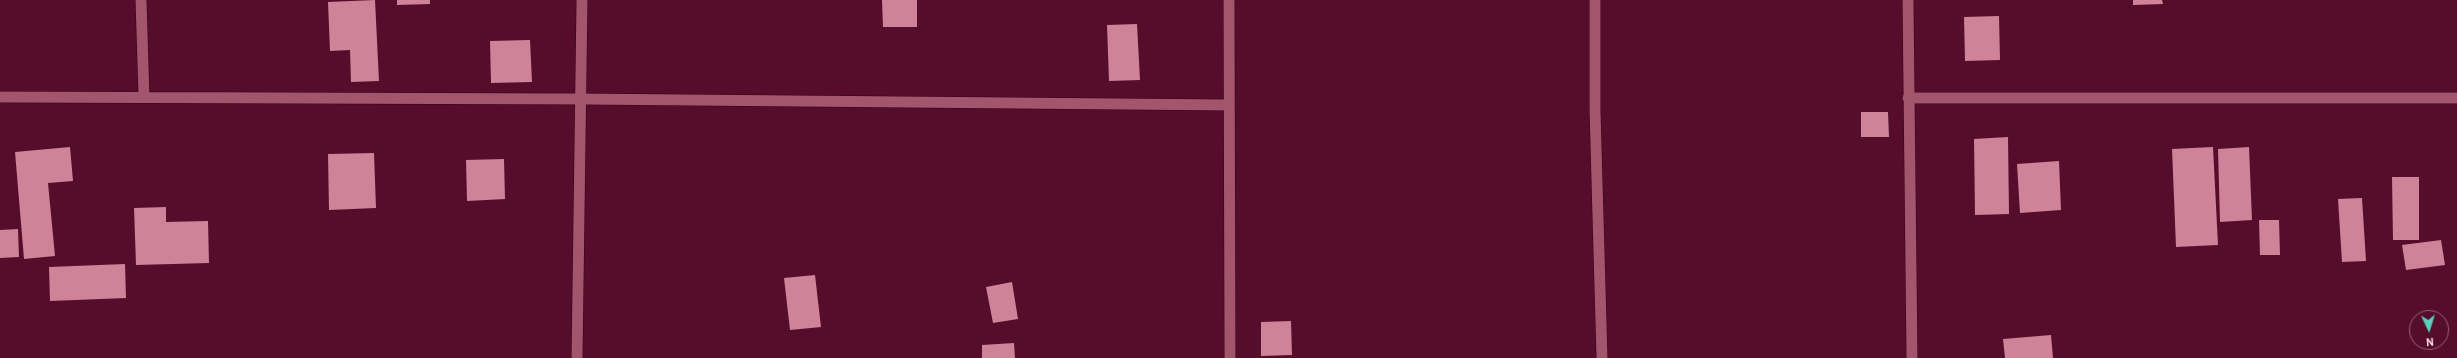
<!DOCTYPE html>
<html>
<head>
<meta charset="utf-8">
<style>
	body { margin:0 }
	#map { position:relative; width:2457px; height:358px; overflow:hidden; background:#560d2b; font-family:Overpass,sans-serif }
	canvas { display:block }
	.north { position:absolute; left:2409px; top:310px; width:40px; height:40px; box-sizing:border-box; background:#560d2b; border:1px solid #986175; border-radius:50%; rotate:176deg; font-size:11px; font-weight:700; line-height:16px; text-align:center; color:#fbdee5 }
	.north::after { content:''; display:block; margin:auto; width:14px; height:18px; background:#5bcebc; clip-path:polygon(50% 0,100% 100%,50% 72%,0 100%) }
</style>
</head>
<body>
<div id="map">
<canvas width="2457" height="358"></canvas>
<div class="north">N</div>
</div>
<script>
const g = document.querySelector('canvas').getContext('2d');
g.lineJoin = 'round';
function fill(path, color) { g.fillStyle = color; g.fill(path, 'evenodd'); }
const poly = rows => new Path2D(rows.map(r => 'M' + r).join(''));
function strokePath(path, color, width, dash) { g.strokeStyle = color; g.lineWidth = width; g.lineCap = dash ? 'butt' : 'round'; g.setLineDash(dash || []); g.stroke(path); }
fill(poly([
	[375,0,379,81,351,82,350,50,330,51,328,2],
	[397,0,430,0,430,4,397,5],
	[882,0,917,0,917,27,883,27],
	[2133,0,2162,0,2163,4,2133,5],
	[1999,16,2000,60,1965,61,1964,17],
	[1137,24,1140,80,1109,81,1107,25],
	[530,40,532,82,491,83,490,41],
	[1861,112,1888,112,1889,137,1861,137],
	[2008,137,2009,214,1975,215,1974,139],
	[70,147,73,181,48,183,55,256,24,259,15,152],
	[2213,147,2218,245,2176,247,2172,149],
	[2249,147,2252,220,2220,222,2218,149],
	[374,153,376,208,329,210,328,154],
	[504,159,505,199,467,201,466,160],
	[2059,161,2061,210,2020,213,2017,164],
	[2392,177,2419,177,2419,240,2393,240],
	[2362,198,2366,261,2342,262,2338,199],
	[166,207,166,222,208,221,209,263,136,265,134,208],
	[2259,220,2279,220,2280,255,2260,255],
	[18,229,19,257,0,258,0,230],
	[2441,240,2445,265,2406,270,2402,245],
	[125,264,126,298,50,301,49,267],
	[815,275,821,327,790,330,784,278],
	[1012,282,1018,319,993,323,986,287],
	[1291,321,1292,355,1261,356,1261,322],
	[2051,335,2053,358,2005,358,2003,339],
	[1014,343,1015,358,982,358,982,345]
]), '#ce8398');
const minor = poly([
	[141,0,144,97],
	[1229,0,1230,358],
	[1595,0,1595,110,1602,358],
	[1908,0,1912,358],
	[0,97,581,99,1229,105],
	[1908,98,2457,98]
]);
const tertiary = poly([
	[577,358,582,0]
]);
strokePath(minor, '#330014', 12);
strokePath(tertiary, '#330014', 12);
strokePath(minor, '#a4556e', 11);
strokePath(tertiary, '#a4556e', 11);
</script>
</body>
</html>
